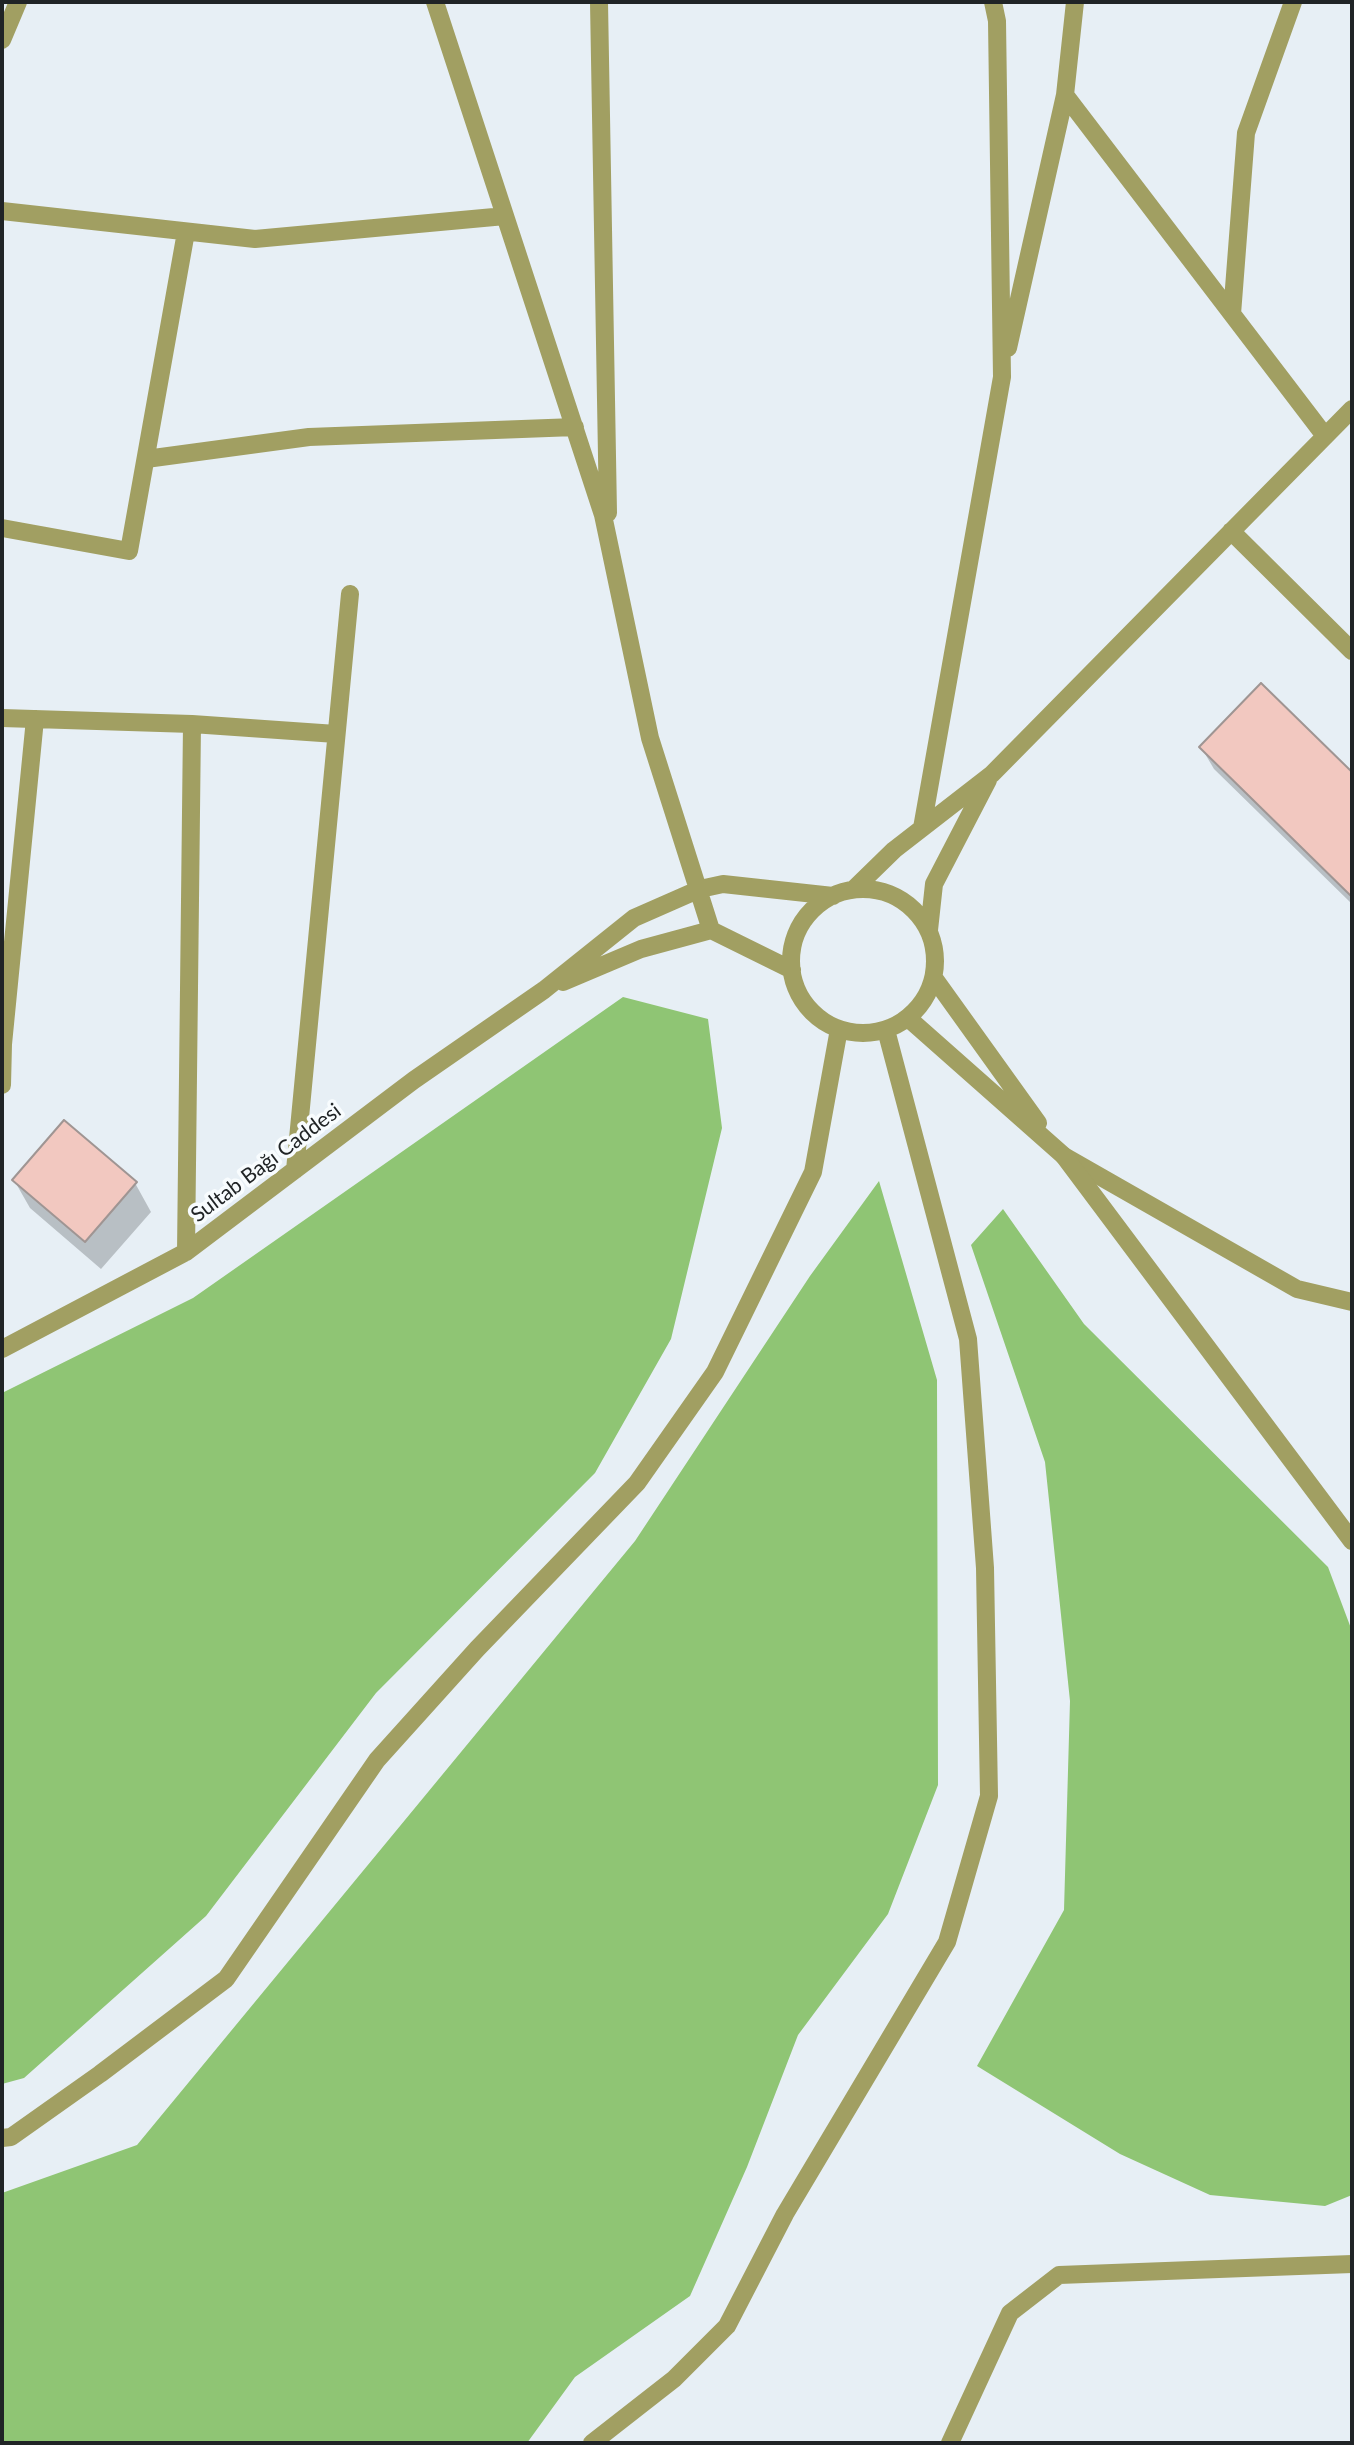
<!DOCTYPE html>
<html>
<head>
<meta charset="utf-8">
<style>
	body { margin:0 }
	#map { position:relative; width:1354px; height:2445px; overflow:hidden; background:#e7eff5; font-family:Lato,sans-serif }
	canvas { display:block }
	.frame { position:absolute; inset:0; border:4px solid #202426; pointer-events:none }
</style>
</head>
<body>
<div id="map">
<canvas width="1354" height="2445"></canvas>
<div class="frame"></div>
</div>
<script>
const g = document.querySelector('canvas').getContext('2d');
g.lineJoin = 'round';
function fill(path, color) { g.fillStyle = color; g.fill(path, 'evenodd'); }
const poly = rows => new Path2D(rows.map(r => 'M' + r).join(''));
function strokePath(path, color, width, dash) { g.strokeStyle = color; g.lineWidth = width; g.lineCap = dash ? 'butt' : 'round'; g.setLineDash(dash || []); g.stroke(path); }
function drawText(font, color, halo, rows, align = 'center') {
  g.font = font + ' Lato,sans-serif'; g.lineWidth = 7; g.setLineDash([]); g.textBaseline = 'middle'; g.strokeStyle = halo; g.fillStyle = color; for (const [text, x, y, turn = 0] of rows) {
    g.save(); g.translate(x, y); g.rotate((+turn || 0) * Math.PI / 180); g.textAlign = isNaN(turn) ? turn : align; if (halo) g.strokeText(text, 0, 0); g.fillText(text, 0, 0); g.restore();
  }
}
fill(poly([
	[623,997,708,1019,722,1128,671,1339,595,1473,376,1693,206,1916,24,2078,2,2084,2,1393,193,1298],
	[879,1181,937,1380,938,1785,888,1914,798,2035,747,2167,690,2296,575,2377,527,2443,2,2443,2,2193,137,2145,635,1541,810,1276],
	[1003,1209,1084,1324,1328,1567,1352,1631,1352,2195,1325,2206,1210,2195,1120,2154,977,2066,1064,1910,1070,1701,1045,1462,971,1245]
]), '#8fc574');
fill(poly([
	[1261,685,1352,774,1352,904,1214,769,1201,747],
	[14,1180,135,1183,151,1212,101,1269,30,1208]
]), '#0003');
const building = poly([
	[1261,683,1352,772,1352,897,1199,747,1261,683],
	[64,1120,137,1182,85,1242,12,1180,64,1120]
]);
fill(building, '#f2c8c0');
strokePath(building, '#9f9593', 2);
strokePath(poly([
	[435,2,603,515,650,738,711,930],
	[599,2,608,513],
	[2,40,18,2],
	[1065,95,1325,436],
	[2,211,255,239,505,216],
	[1232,314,1246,133,1293,2],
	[1008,348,1065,95,1075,2],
	[146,459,309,437,575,427],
	[2,528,129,551,186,232],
	[1231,531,1352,651],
	[2,718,192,724,336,734],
	[922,828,1002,377,997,21,993,2],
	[854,889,894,850,992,774,1352,409],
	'791 961a72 72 0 1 1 144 0a72 72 0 1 1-144 0Z',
	[929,930,934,884,988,780],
	[934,978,1038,1123],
	[563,982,641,949,711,930,792,970],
	[908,1018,1064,1156,1297,1289,1352,1302],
	[2,1085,3,1044,35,719],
	[295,1170,350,594],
	[186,1252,192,724],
	[2,1349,186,1252,414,1080,544,990,634,918,700,889,723,884,833,896],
	[2,2138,11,2137,100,2074,226,1979,377,1760,477,1649,637,1483,715,1372,813,1172,839,1029],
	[592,2443,674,2379,727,2326,785,2214,947,1942,989,1796,985,1568,968,1339,886,1030],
	[950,2443,1010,2313,1059,2275,1352,2264]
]), '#a19f62', 18);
strokePath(poly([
	[1064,1156,1352,1541]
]), '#a19f62', 18);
drawText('21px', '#202426', '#f8fcfe', [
	["Sultab Bağı Caddesi",266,1163,-37]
]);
</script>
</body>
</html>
